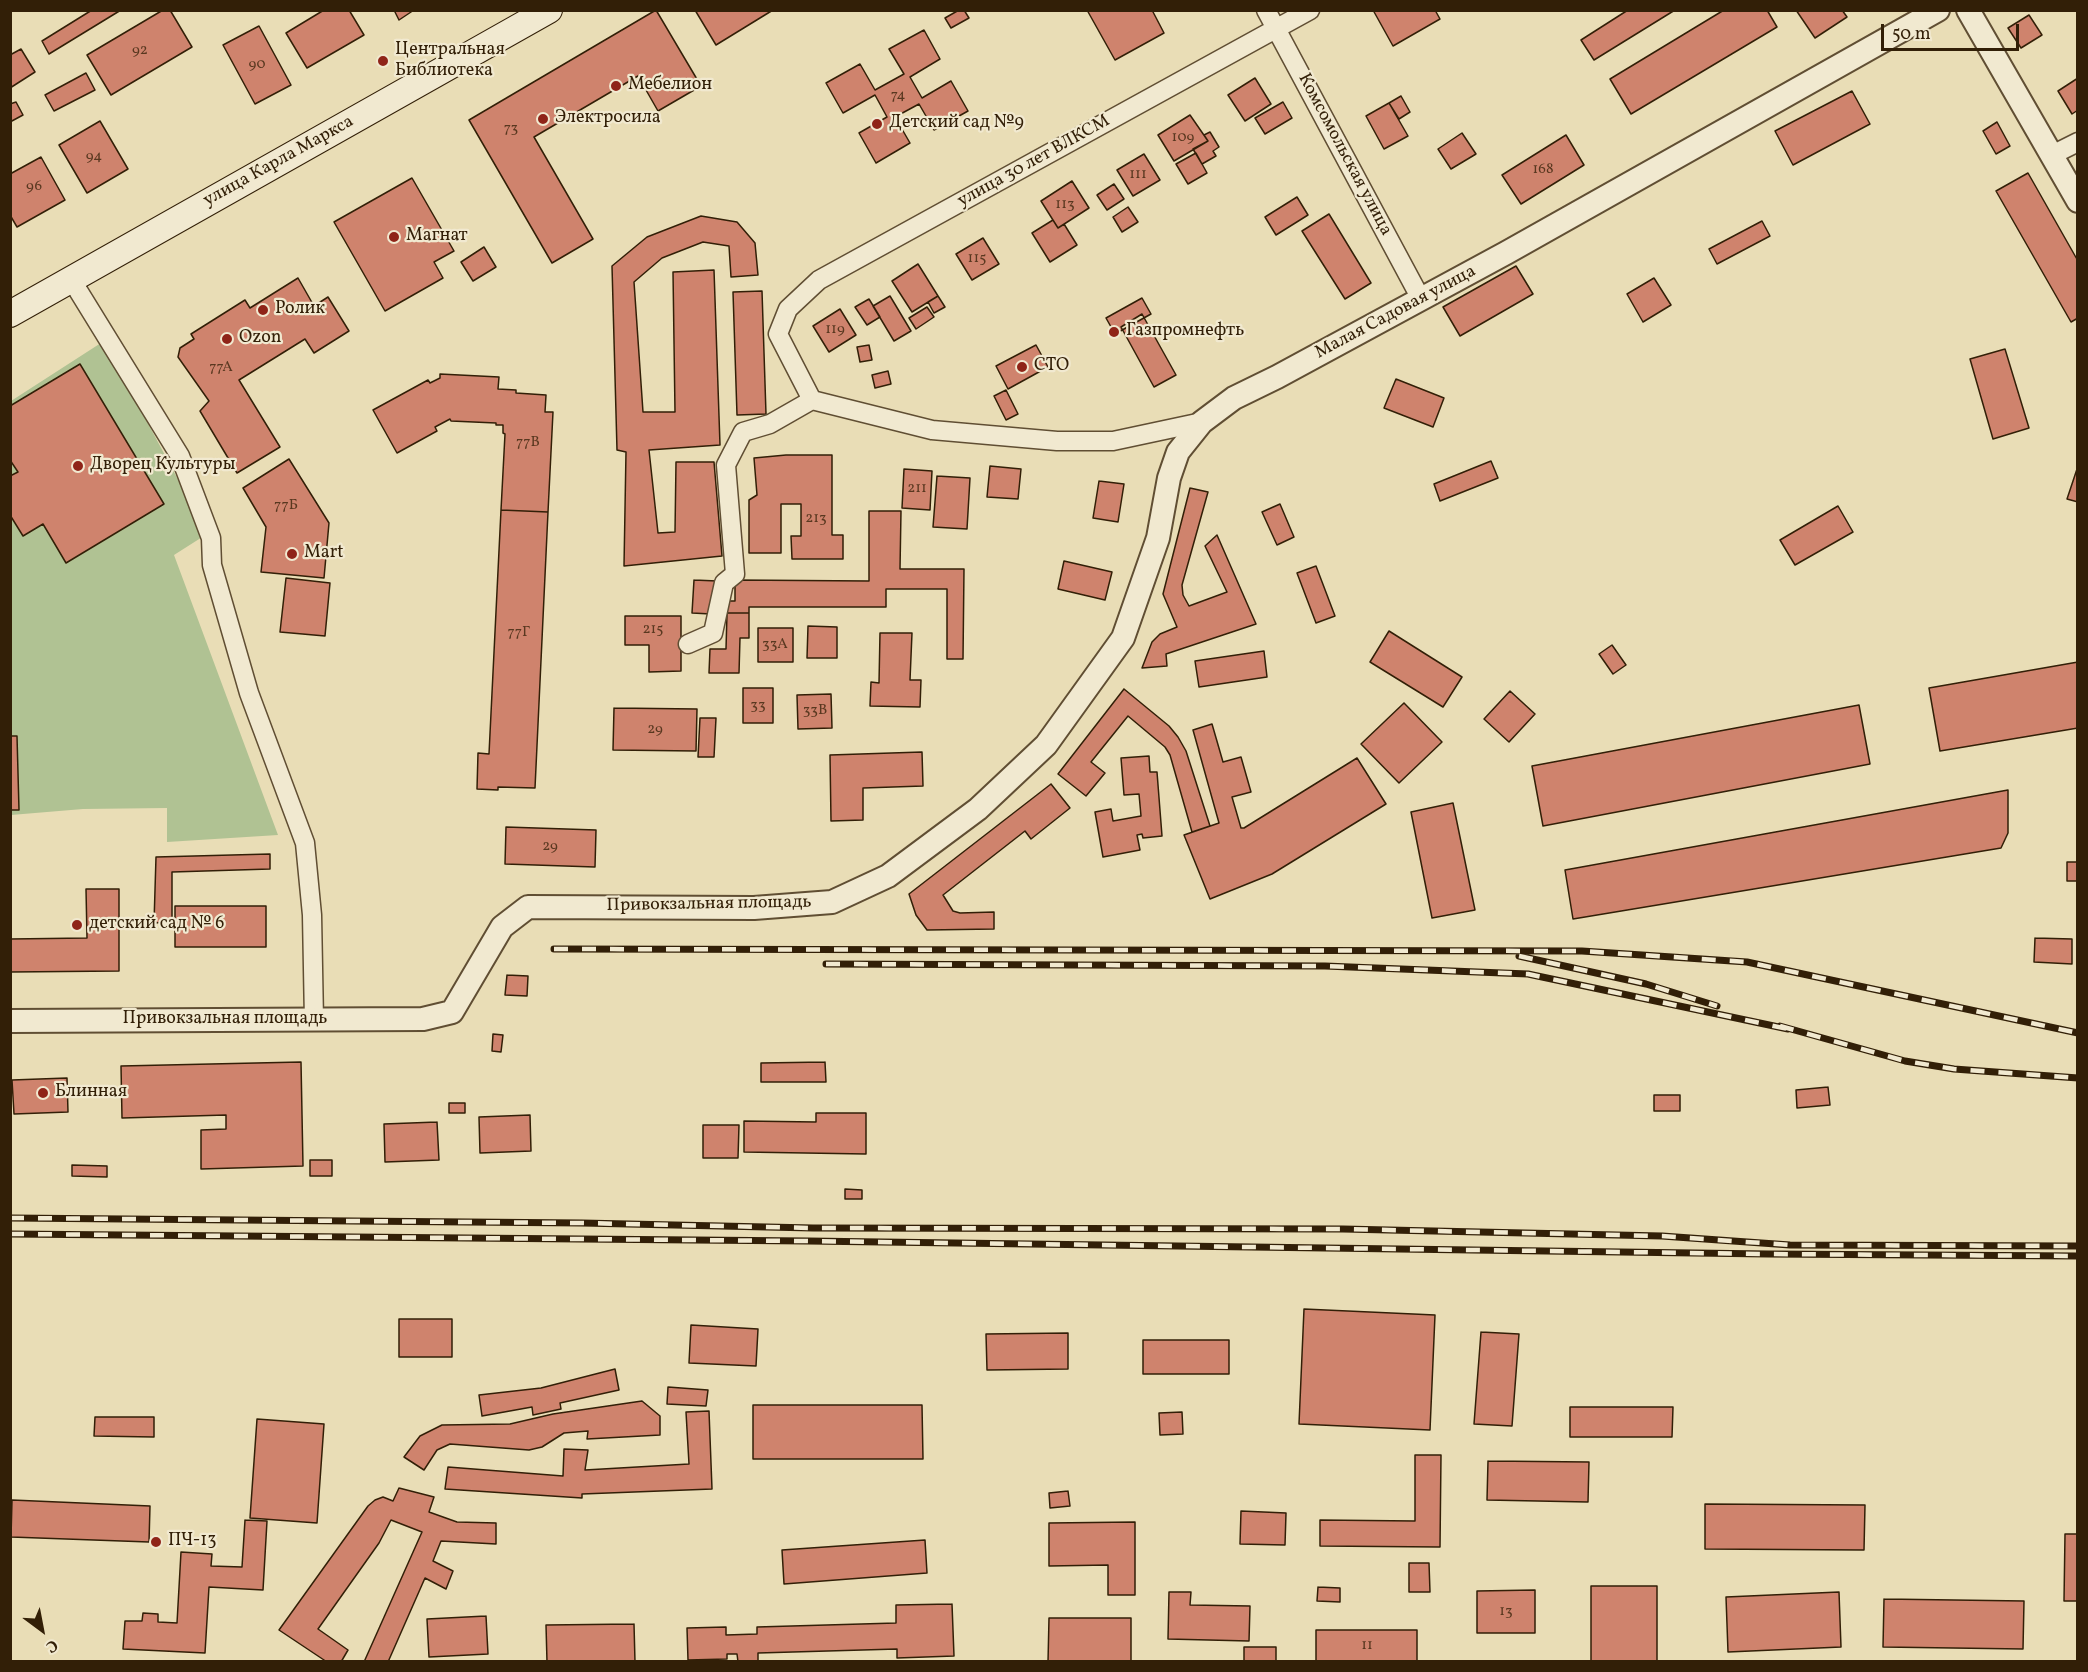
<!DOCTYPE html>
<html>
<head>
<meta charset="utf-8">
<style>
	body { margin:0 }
	#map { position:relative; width:2088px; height:1672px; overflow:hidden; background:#e9ddb6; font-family:Vollkorn,serif }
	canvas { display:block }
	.frame { position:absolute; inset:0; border:12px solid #321f07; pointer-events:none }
	.north { position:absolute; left:12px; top:1600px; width:60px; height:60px; -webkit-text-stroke:4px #f1e9d0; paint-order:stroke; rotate:148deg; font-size:16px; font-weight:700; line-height:24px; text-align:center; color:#321f07 }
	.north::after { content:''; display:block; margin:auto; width:21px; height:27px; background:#321f07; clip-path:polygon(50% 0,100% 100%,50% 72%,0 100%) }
	.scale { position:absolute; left:1881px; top:24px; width:138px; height:27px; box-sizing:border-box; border:3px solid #321f07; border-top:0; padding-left:8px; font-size:18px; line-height:21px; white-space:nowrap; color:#321f07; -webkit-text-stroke:4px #f1e9d0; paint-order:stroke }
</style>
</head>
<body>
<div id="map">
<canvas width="2088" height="1672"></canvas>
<div class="frame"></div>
<div class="north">С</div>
<div class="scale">50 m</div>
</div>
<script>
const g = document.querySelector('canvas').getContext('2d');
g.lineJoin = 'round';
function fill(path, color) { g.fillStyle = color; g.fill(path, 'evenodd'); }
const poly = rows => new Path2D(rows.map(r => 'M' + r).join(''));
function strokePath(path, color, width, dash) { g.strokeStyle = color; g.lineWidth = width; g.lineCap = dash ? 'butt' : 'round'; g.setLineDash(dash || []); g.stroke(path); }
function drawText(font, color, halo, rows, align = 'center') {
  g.font = font + ' Vollkorn,serif'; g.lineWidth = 4.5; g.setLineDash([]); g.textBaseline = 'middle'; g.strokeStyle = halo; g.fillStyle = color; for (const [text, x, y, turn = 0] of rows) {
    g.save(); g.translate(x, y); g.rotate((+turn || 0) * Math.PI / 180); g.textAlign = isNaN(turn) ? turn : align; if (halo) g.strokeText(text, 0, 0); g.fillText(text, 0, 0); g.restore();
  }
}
fill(poly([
	[104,341,207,534,174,555,278,835,167,842,167,808,83,809,11,815,11,401]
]), '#b0c293');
const building = poly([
	[92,10,121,10,49,54,42,41,92,10],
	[163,10,170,10,192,47,111,95,87,55,163,10],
	[324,10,349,10,364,35,307,68,286,33,324,10],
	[394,10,414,10,399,20,394,10],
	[656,10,701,86,658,111,638,76,534,137,593,239,552,263,469,120,656,10],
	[695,10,773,10,716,45,695,10],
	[959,10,964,10,969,18,951,28,945,18,959,10],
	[1087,10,1152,10,1164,33,1115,60,1087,10],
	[1373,10,1435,10,1440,19,1393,46,1373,10],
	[1628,10,1675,10,1594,60,1581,40,1628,10],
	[1724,10,1767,10,1777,27,1631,114,1610,79,1724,10],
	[1796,10,1842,10,1847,17,1815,38,1796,10],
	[2029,15,2042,35,2021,48,2008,28,2029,15],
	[259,26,291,85,255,104,223,45,259,26],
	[924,30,940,59,910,77,922,98,951,81,968,111,934,130,919,104,895,117,910,143,876,163,859,133,887,117,875,95,843,113,826,83,860,64,875,90,904,74,889,49,924,30],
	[21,49,35,72,10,88,10,55,21,49],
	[86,73,95,90,54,111,45,95,86,73],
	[1255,78,1271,104,1245,121,1228,95,1255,78],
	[2078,78,2078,110,2072,114,2058,91,2078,78],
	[1852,91,1870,124,1793,165,1775,131,1852,91],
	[1401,96,1410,112,1399,119,1389,103,1401,96],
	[16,102,23,115,10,122,10,104,16,102],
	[1283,102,1292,118,1265,134,1255,118,1283,102],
	[1389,103,1408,136,1384,149,1366,116,1389,103],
	[1190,115,1208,141,1174,161,1158,135,1190,115],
	[100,121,128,169,87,193,59,145,100,121],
	[1997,122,2010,146,1996,154,1983,131,1997,122],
	[1210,132,1219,147,1213,151,1216,156,1202,164,1193,149,1208,141,1204,135,1210,132],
	[1462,133,1476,154,1451,169,1438,149,1462,133],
	[1566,135,1584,165,1521,204,1502,175,1566,135],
	[1196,153,1207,173,1188,184,1176,164,1196,153],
	[1144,154,1160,180,1133,196,1117,170,1144,154],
	[41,157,65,200,17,227,10,215,10,174,41,157],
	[2028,173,2078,261,2078,318,2071,322,1996,191,2028,173],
	[412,178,454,251,434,262,443,278,385,311,334,222,412,178],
	[1072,181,1089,208,1058,228,1041,201,1072,181],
	[1114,184,1124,199,1107,210,1097,195,1114,184],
	[1297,197,1308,215,1276,235,1265,217,1297,197],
	[1128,207,1138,222,1122,232,1113,217,1128,207],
	[1329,214,1371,283,1345,299,1302,231,1329,214],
	[701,216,737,222,755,243,758,275,731,277,729,246,703,242,662,258,634,282,643,412,675,412,673,272,714,270,720,445,649,450,658,533,675,532,676,462,714,462,722,556,624,566,626,452,617,450,612,266,647,237,701,216],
	[1053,220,1058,228,1064,224,1077,245,1050,262,1032,233,1053,220],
	[1762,221,1770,236,1717,264,1709,249,1762,221],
	[983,238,999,264,972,280,956,254,983,238],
	[484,247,496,267,473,281,461,262,484,247],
	[918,264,938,296,912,312,892,281,918,264],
	[1516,266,1533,294,1460,336,1443,307,1516,266],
	[298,278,314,306,328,297,349,331,314,353,305,339,239,380,280,447,237,473,200,411,209,401,178,357,180,348,194,339,191,334,245,300,250,308,298,278],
	[1654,278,1671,305,1643,322,1627,294,1654,278],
	[762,291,766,414,737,415,733,292,762,291],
	[890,296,911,331,894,341,873,306,890,296],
	[938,296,945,307,934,313,928,302,938,296],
	[1142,298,1151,314,1115,334,1106,318,1142,298],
	[869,299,880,317,867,325,855,307,869,299],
	[927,307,934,317,916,329,909,318,927,307],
	[840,309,856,335,829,352,813,326,840,309],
	[1142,314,1176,375,1154,387,1121,327,1142,314],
	[869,345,872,360,860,362,857,347,869,345],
	[1036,345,1048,367,1008,389,996,366,1036,345],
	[2005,349,2029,428,1993,439,1970,359,2005,349],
	[80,364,164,504,66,563,43,524,23,536,10,515,10,476,18,472,10,460,10,406,80,364],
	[888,371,891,384,875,388,872,375,888,371],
	[440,374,499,377,498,389,516,390,516,393,546,395,545,412,553,412,548,512,501,510,505,434,503,433,503,425,496,425,496,423,451,421,450,419,435,427,437,431,397,453,373,410,428,380,430,383,440,378,440,374],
	[1396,379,1444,398,1433,427,1384,408,1396,379],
	[1006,390,1018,414,1006,420,994,396,1006,390],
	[786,455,832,455,832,535,843,535,843,559,792,559,791,536,801,536,801,504,781,504,781,553,749,553,749,500,757,495,754,458,786,455],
	[289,459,329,523,324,578,261,572,266,527,243,488,289,459],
	[1491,461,1498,478,1440,501,1434,484,1491,461],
	[990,466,1021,469,1018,499,987,497,990,466],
	[2078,466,2078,502,2067,499,2078,466],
	[904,469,932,471,930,510,902,508,904,469],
	[937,476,970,478,967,529,933,527,937,476],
	[1099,481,1124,484,1118,522,1093,518,1099,481],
	[1190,488,1208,492,1182,585,1183,595,1189,606,1227,592,1205,546,1217,535,1256,624,1166,654,1167,666,1142,668,1152,642,1160,634,1177,627,1163,594,1190,488],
	[1280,504,1294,537,1277,545,1262,512,1280,504],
	[1838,506,1853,532,1795,565,1780,540,1838,506],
	[501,510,548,512,535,788,498,787,498,790,477,789,478,753,489,754,501,510],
	[869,511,901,511,900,569,964,569,963,659,947,659,947,589,886,589,886,607,749,607,749,613,727,613,727,601,735,601,735,580,869,581,869,511],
	[1064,561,1112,572,1105,600,1058,589,1064,561],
	[1316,566,1335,616,1316,623,1297,573,1316,566],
	[286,578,330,583,325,636,280,632,286,578],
	[694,580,717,581,711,614,692,613,694,580],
	[727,613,749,613,749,638,740,638,739,673,709,673,710,649,726,649,727,613],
	[625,616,681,616,681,671,649,672,649,645,625,645,625,616],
	[808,626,837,627,837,658,807,658,808,626],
	[758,628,793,628,793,662,758,662,758,628],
	[1389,631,1462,677,1443,707,1370,662,1389,631],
	[880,633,912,633,910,680,921,680,920,707,870,706,871,682,879,683,880,633],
	[1612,645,1626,665,1613,674,1599,654,1612,645],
	[1264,651,1267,677,1199,687,1195,661,1264,651],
	[2078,662,2078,728,1940,751,1929,688,2078,662],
	[743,688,773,688,773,723,743,723,743,688],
	[1124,689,1169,726,1178,737,1186,751,1210,826,1192,832,1170,755,1165,747,1128,716,1091,762,1105,773,1086,796,1058,774,1124,689],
	[1510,691,1535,714,1509,742,1484,719,1510,691],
	[831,694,832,728,798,729,797,695,831,694],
	[1404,703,1442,742,1399,783,1361,744,1404,703],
	[1859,705,1870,764,1543,826,1532,766,1859,705],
	[614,708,697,709,696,751,613,750,614,708],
	[700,718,716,718,714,757,698,757,700,718],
	[1212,724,1223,762,1241,757,1251,792,1232,797,1241,828,1244,828,1357,758,1386,804,1272,874,1210,899,1184,835,1219,823,1193,730,1212,724],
	[10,736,17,736,19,810,10,810,10,736],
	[922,752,923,786,863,788,863,820,831,821,830,755,922,752],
	[1149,756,1150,772,1157,772,1162,836,1143,838,1142,834,1137,835,1140,850,1103,857,1095,812,1111,809,1113,821,1141,816,1139,794,1124,795,1121,758,1149,756],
	[1051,784,1070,808,1031,839,1025,831,943,895,953,911,960,913,994,912,994,929,927,930,916,915,909,894,1051,784],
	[2008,790,2008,833,2001,848,1573,919,1565,870,2008,790],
	[1453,803,1475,910,1432,918,1411,812,1453,803],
	[506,827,596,830,595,867,505,864,506,827],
	[270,854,270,869,172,872,172,922,154,923,156,857,270,854],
	[2067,862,2078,862,2078,881,2067,881,2067,862],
	[86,889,119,889,119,971,10,972,10,939,87,938,86,889],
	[175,906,266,906,266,947,175,947,175,906],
	[2035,938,2072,939,2072,964,2034,962,2035,938],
	[507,975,528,976,527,996,505,995,507,975],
	[493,1034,503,1035,501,1052,492,1051,493,1034],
	[301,1062,303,1166,201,1169,201,1130,226,1129,226,1115,122,1118,121,1066,301,1062],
	[825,1062,826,1082,761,1082,761,1063,825,1062],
	[67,1078,68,1112,14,1114,12,1080,67,1078],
	[1828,1087,1830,1105,1797,1108,1796,1090,1828,1087],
	[1654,1095,1680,1095,1680,1111,1654,1111,1654,1095],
	[449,1103,465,1103,465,1113,449,1113,449,1103],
	[816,1113,866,1113,866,1154,744,1152,744,1121,816,1122,816,1113],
	[530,1115,531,1151,480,1153,479,1117,530,1115],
	[437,1122,439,1160,385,1162,384,1124,437,1122],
	[703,1125,739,1125,738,1158,703,1158,703,1125],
	[310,1160,332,1160,332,1176,310,1176,310,1160],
	[72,1165,107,1166,107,1177,72,1176,72,1165],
	[845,1189,862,1190,862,1199,845,1199,845,1189],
	[1304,1309,1435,1315,1430,1430,1299,1424,1304,1309],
	[399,1319,452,1319,452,1357,399,1357,399,1319],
	[691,1325,758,1329,756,1366,689,1363,691,1325],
	[1481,1332,1519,1334,1512,1426,1474,1424,1481,1332],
	[1068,1333,1068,1369,987,1370,986,1334,1068,1333],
	[1143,1340,1229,1340,1229,1374,1143,1374,1143,1340],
	[615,1369,619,1390,560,1403,561,1409,533,1415,532,1407,482,1416,479,1395,541,1388,615,1369],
	[668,1387,708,1390,706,1406,667,1404,668,1387],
	[642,1401,660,1416,660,1435,587,1439,588,1431,564,1433,542,1447,529,1450,450,1444,437,1450,424,1470,404,1457,420,1436,442,1425,510,1424,553,1414,642,1401],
	[753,1405,922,1405,923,1459,753,1459,753,1405],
	[1570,1407,1673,1407,1672,1437,1570,1437,1570,1407],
	[709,1411,712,1489,582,1494,582,1498,445,1489,448,1467,563,1476,564,1449,588,1450,585,1470,689,1464,686,1412,709,1411],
	[1182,1412,1183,1434,1160,1435,1159,1413,1182,1412],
	[95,1417,154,1417,154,1437,94,1436,95,1417],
	[257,1419,324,1424,317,1523,250,1518,257,1419],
	[1415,1455,1441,1455,1440,1547,1320,1546,1320,1520,1415,1521,1415,1455],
	[1488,1461,1589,1462,1588,1502,1487,1500,1488,1461],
	[399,1488,434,1497,429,1512,457,1522,496,1523,496,1544,441,1541,433,1561,453,1571,446,1589,425,1578,388,1662,364,1662,422,1532,391,1520,379,1543,318,1629,348,1650,341,1662,327,1662,279,1630,368,1506,375,1500,383,1497,393,1501,399,1488],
	[1068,1491,1070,1506,1050,1508,1049,1493,1068,1491],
	[12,1500,150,1506,149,1542,11,1537,12,1500],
	[1705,1504,1865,1505,1864,1550,1705,1549,1705,1504],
	[1241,1511,1286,1513,1285,1545,1240,1544,1241,1511],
	[245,1520,267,1521,263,1590,209,1587,205,1653,123,1649,125,1621,142,1621,143,1613,158,1614,158,1622,177,1623,181,1552,212,1554,211,1566,242,1567,245,1520],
	[1135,1522,1135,1595,1108,1595,1108,1565,1049,1566,1049,1523,1135,1522],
	[2065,1534,2078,1534,2078,1601,2064,1601,2065,1534],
	[925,1540,927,1573,784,1584,782,1550,925,1540],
	[1409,1563,1429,1563,1430,1592,1409,1592,1409,1563],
	[1591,1586,1657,1586,1657,1662,1591,1662,1591,1586],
	[1318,1587,1340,1588,1340,1602,1317,1601,1318,1587],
	[1535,1590,1535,1633,1477,1633,1477,1591,1535,1590],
	[1169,1592,1191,1592,1190,1605,1250,1606,1249,1641,1168,1639,1169,1592],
	[1839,1592,1841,1647,1728,1652,1726,1597,1839,1592],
	[1884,1599,2024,1601,2023,1649,1883,1647,1884,1599],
	[952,1604,954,1656,897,1658,897,1649,758,1653,758,1662,738,1662,737,1654,727,1654,727,1659,688,1660,687,1628,726,1627,726,1635,757,1634,757,1627,896,1623,896,1605,952,1604],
	[486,1616,488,1654,429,1657,427,1619,486,1616],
	[1049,1618,1131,1618,1131,1662,1048,1662,1049,1618],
	[634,1624,635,1662,547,1662,546,1625,634,1624],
	[1316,1630,1417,1630,1417,1662,1316,1662,1316,1630],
	[1244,1647,1276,1647,1276,1662,1244,1662,1244,1647]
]);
fill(building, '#cf836d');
strokePath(building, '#321f07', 1.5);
const minor = poly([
	[1266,10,1421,299],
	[2052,155,2078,142],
	[71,279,180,456,211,538,212,565,249,693,305,843,312,915,314,1021],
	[1202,422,1113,441,1057,441,932,430,812,400,778,334,788,309,819,280,1310,10],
	[688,644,713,633,724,583,735,574,726,465,743,432,770,424,812,400]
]);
const tertiary = poly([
	[1968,10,2078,201],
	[10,1021,423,1019,452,1012,502,927,528,907,754,908,832,902,888,876,978,809,1046,745,1123,638,1158,538,1169,478,1178,452,1202,422,1234,398,1277,377,1506,253,1938,10]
]);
const secondary = poly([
	[10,314,549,10]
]);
strokePath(minor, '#604e33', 21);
strokePath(tertiary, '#604e33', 26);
strokePath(secondary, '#321f07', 28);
strokePath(minor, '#f1e9d0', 18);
strokePath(tertiary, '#f1e9d0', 22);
strokePath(secondary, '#f1e9d0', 26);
const rail = poly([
	[554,949,1582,951,1747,962,2078,1033],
	[1519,956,1646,984,1717,1006],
	[826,964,1325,966,1528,974,1788,1029],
	[1780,1026,1905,1061,1954,1069,2078,1078],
	[10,1218,582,1223,813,1228,1343,1229,1662,1236,1790,1245,2078,1246],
	[10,1234,808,1241,1768,1254,2078,1256]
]);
strokePath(rail, '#321f07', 7);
strokePath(rail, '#f1e9d0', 4.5, [14]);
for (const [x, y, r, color] of [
	[383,61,6,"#8f2418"],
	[616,86,6,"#8f2418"],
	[543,119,6,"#8f2418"],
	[877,124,6,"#8f2418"],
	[394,237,6,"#8f2418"],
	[263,310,6,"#8f2418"],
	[1114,332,6,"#8f2418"],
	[227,339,6,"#8f2418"],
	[1022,367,6,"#8f2418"],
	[78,466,6,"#8f2418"],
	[292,554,6,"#8f2418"],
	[77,925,6,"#8f2418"],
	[43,1093,6,"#8f2418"],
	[156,1542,6,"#8f2418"]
]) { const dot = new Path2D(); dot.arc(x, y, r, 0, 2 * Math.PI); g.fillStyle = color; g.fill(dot); strokePath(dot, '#f1e9d0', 2); }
drawText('15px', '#593820', null, [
	["92",140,51],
	["90",257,65],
	["74",898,96],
	["73",511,129],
	["109",1183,138],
	["94",94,157],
	["168",1543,170],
	["111",1138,175],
	["96",34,187],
	["113",1065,205],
	["115",977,259],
	["119",835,330],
	["77А",221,368],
	["77В",528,443],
	["211",917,489],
	["77Б",286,506],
	["213",816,519],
	["215",653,630],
	["77Г",519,633],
	["33А",775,645],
	["33",758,706],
	["33В",815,711],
	["29",655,730],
	["29",550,847],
	["13",1506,1612],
	["11",1367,1646]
]);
drawText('18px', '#321f07', '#f1e9d0', [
	["Центральная",395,51],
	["Библиотека",395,72],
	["Мебелион",628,86],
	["Электросила",555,119],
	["Детский сад №9",889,124],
	["Магнат",406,237],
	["Ролик",275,310],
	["Газпромнефть",1126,332],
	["Ozon",239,339],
	["СТО",1034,367],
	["Дворец Культуры",90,466],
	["Mart",304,554],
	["детский сад № 6",89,925],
	["Блинная",55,1093],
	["ПЧ-13",168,1542]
], 'left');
drawText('18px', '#321f07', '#f1e9d0', [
	["Комсомольская улица",1344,155,62],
	["улица Карла Маркса",279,162,-29],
	["улица 30 лет ВЛКСМ",1034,162,-29],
	["Малая Садовая улица",1396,313,-28],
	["Привокзальная площадь",709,905,-1],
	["Привокзальная площадь",225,1020]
]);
</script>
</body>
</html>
